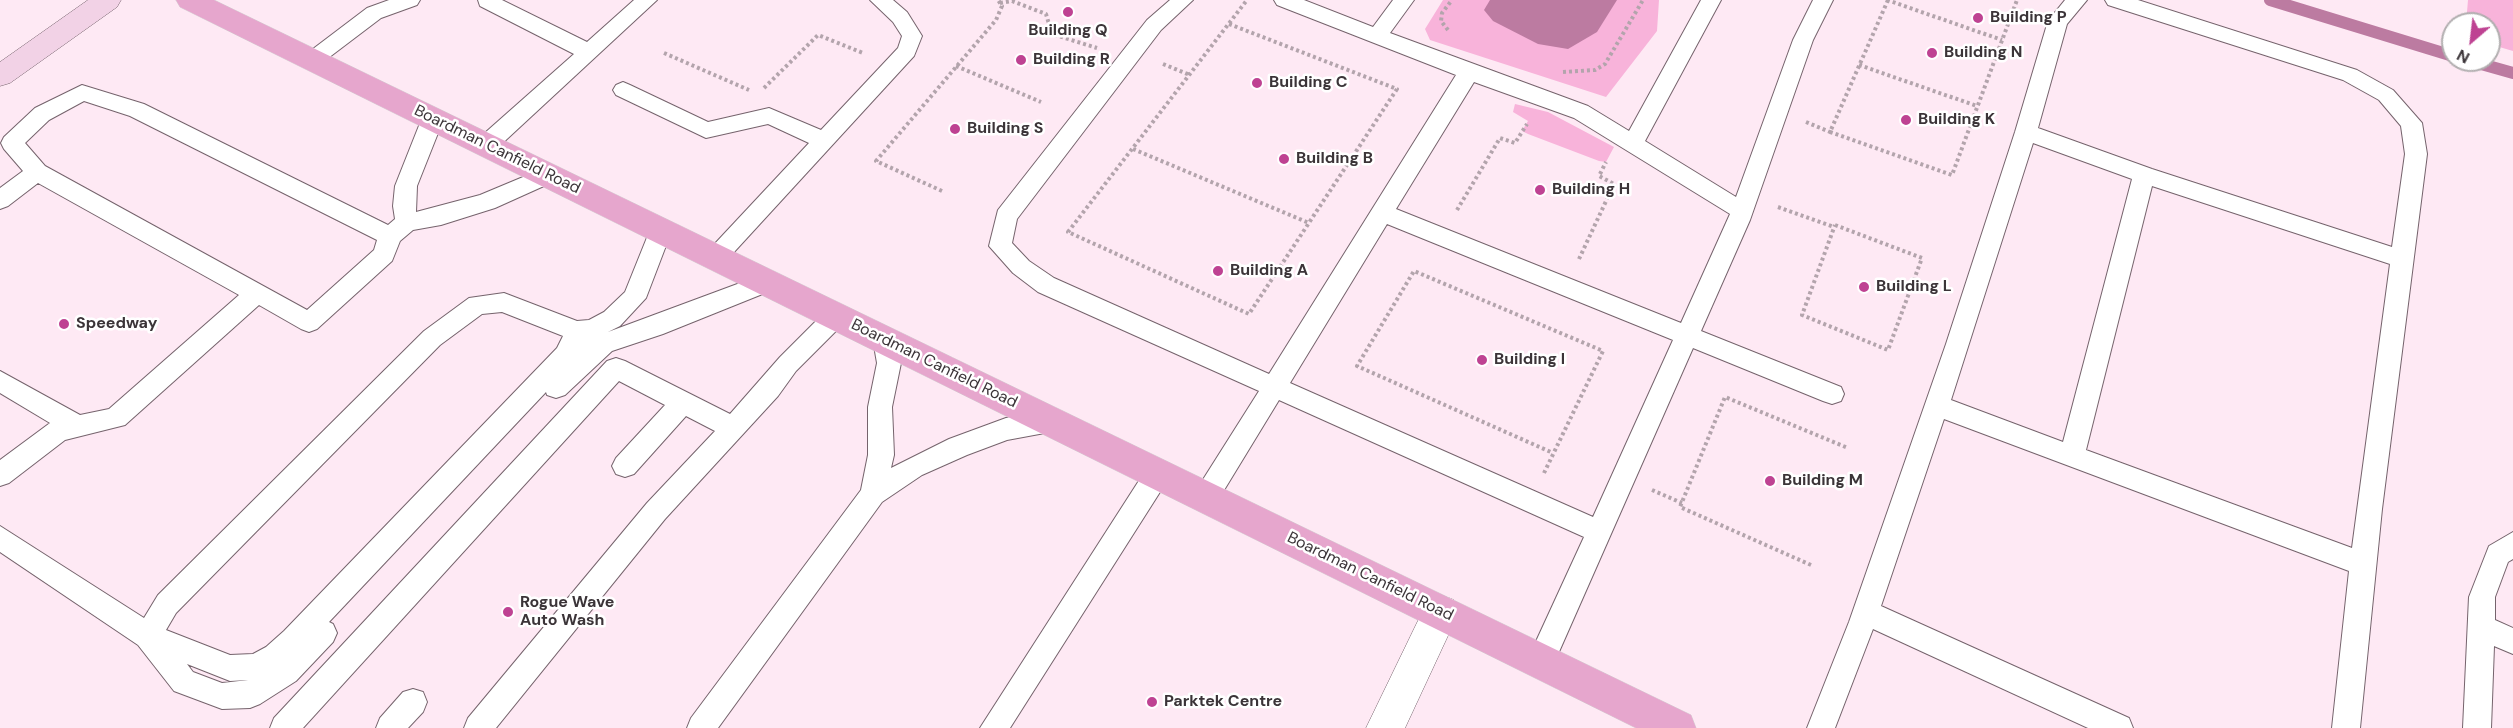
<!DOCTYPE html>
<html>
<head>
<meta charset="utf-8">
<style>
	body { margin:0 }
	#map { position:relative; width:2513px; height:728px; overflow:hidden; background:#fee9f4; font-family:"DM Sans",sans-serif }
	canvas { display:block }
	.north { position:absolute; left:2441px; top:12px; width:60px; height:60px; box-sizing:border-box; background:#fff; border:2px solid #b1aeaf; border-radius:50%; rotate:208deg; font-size:16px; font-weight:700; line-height:24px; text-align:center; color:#3b3438 }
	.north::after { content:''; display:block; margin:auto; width:21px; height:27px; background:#be4292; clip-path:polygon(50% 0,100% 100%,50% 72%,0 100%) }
</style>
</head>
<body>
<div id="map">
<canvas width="2513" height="728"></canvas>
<div class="north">N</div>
</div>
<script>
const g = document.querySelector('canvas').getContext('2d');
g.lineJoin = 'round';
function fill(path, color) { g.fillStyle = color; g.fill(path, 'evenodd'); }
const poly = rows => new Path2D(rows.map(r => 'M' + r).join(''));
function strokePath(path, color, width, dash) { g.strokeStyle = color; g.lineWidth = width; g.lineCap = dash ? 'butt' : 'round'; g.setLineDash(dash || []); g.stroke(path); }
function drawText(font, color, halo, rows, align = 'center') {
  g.font = font + ' "DM Sans",sans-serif'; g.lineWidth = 5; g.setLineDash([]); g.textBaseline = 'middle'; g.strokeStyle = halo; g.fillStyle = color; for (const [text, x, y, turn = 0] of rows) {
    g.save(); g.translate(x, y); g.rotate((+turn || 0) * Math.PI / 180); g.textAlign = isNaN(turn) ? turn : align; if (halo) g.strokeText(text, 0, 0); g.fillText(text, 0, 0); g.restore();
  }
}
fill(poly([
	[1443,0,1659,0,1657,31,1606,97,1430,40,1425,29],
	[2468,0,2513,0,2513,51,2489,44,2489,24,2466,24],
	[1515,104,1548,112,1614,147,1606,162,1599,161,1528,134,1522,131,1528,121,1513,112]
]), '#f8b3da');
fill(poly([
	[1490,0,1617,0,1597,32,1568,49,1538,44,1493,21,1484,10]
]), '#bc7ba1');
strokePath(poly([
	[2270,0,2453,56],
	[2467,60,2513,73]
]), '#bc7ba1', 12);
const lane = poly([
	[389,0,420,0,417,5,381,18,319,65,312,67,305,65,302,60,305,55,367,8,389,0],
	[478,0,502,0,587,42,634,0,657,0,494,151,486,153,478,151,475,145,478,139,574,54,480,6,478,0],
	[870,0,893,0,907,12,922,36,914,56,724,263,716,266,708,263,705,257,708,251,809,143,768,124,706,138,616,95,613,90,616,85,623,82,630,85,708,122,769,108,821,130,898,48,902,36,893,22,870,0],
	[1170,0,1193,0,1161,30,1017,219,1012,243,1029,261,1054,278,1269,374,1456,75,1277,5,1274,0,1304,0,1373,27,1393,0,1414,0,1390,33,1588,106,1629,131,1701,0,1721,0,1645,141,1736,197,1793,40,1813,0,1833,0,1813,40,1750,220,1701,331,1841,387,1844,394,1841,401,1832,404,1823,401,1693,348,1551,670,1541,674,1531,670,1527,661,1584,537,1279,400,1215,505,1206,508,1197,505,1193,497,1197,489,1259,391,1038,292,1013,273,989,246,998,210,1147,20,1170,0],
	[1474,82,1574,118,1730,214,1681,323,1396,209,1474,82],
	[1387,224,1673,340,1593,517,1290,383,1387,224],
	[2065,0,2087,0,2067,24,2038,128,2152,169,2392,247,2405,154,2401,126,2379,100,2343,80,2108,5,2105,0,2138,0,2357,70,2393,90,2422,123,2427,154,2382,509,2360,728,2332,728,2349,571,1944,419,1881,606,2129,718,2133,728,2088,728,1873,629,1835,728,1807,728,1849,622,1946,344,2015,132,2048,21,2065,0],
	[2033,143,2132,179,2063,442,1951,400,2033,143],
	[2152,186,2390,264,2352,548,2086,450,2152,186],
	[82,85,144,104,388,225,395,219,393,206,395,186,422,118,425,112,433,110,441,112,444,118,417,186,416,212,480,195,547,167,555,169,558,175,555,181,495,208,441,225,413,230,400,241,392,261,317,329,309,332,301,329,259,305,125,425,65,440,9,483,0,486,0,460,50,423,0,393,0,371,80,415,109,409,239,295,38,183,8,206,0,209,0,188,23,171,4,149,1,143,4,137,35,108,82,85],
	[84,101,130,116,377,240,374,250,307,310,45,166,25,143,49,120,84,101],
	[661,221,669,224,672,230,646,298,620,326,608,332,767,273,775,275,779,282,775,289,663,334,612,351,565,395,556,398,547,395,546,392,329,622,333,624,337,633,333,642,296,681,260,704,250,708,222,709,174,691,138,645,0,552,0,526,144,618,158,595,424,331,469,298,504,293,577,321,589,320,604,312,625,292,650,230,653,224,661,221],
	[502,312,563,336,557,348,284,631,266,647,253,654,230,655,166,630,176,613,440,345,482,314,502,312],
	[187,664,230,681,248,680,222,683,193,672,187,664],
	[836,306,844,309,848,316,844,323,796,371,778,396,665,519,496,728,464,728,468,718,647,503,715,431,686,416,634,474,625,477,616,474,612,466,616,458,665,405,619,381,303,728,270,728,274,718,607,361,616,358,625,361,730,414,780,357,828,309,836,306],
	[885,330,893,333,897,340,901,363,892,407,894,455,891,468,949,439,1006,418,1052,411,1061,414,1064,422,1061,430,1007,440,967,455,922,475,882,502,718,728,687,728,691,718,861,490,868,455,868,407,877,363,873,340,877,333,885,330],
	[1158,462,1167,465,1171,473,1167,481,1010,728,980,728,1149,465,1158,462],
	[2513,532,2513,559,2508,562,2495,597,2495,620,2513,628,2513,654,2494,646,2491,728,2463,728,2469,597,2489,546,2513,532],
	[413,689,423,692,427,702,423,712,408,728,376,728,380,718,403,692,413,689]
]);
const street = poly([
	[1441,595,1454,600,1459,612,1405,728,1366,728,1428,600,1441,595]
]);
const secondary = poly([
	[88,0,121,0,117,7,10,83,0,86,0,62,88,0]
]);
const primary = poly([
	[176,0,214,0,1691,715,1696,728,1636,728,180,7,176,0]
]);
strokePath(lane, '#75636c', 2);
strokePath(street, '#75636c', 1);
strokePath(secondary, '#75636c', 1);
strokePath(primary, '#d4d2d3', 1);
strokePath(poly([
	[1887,0,2002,40],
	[1888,0,1830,132,1952,175,2017,0],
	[1000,3,1012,1,1046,14,1052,34,1097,48],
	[1229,24,1397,89,1249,314,1068,232,1247,0],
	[1448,30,1441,21,1442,13,1452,0],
	[664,53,749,90],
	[1163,64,1190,75],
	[1859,65,1977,106],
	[956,66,1041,102],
	[1563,72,1595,70,1605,64,1643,0],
	[764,88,818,35,863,53],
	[1806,122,1830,132],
	[1133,149,1309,223],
	[942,191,876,161,996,20,1002,6,998,0],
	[1778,207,1834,227],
	[1457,210,1500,138,1515,143,1527,124],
	[1835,225,1922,258,1888,350,1802,315,1835,225],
	[1579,259,1614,184,1599,176,1606,162],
	[1544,473,1603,351,1414,271,1357,366,1553,453],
	[1652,490,1682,503],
	[1811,565,1680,507,1725,397,1848,448]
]), '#b3a4ac', 4, [3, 3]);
fill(lane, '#fff');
fill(street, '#fff');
fill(secondary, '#f2d2e6');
fill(primary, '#e6a6cd');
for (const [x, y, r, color] of [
	[1068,12,6,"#be4292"],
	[1978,18,6,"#be4292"],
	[1932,53,6,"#be4292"],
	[1021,60,6,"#be4292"],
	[1257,83,6,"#be4292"],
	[1906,120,6,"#be4292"],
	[955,129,6,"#be4292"],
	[1284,159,6,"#be4292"],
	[1540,190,6,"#be4292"],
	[1218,271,6,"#be4292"],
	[1864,287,6,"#be4292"],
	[64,324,6,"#be4292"],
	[1482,360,6,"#be4292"],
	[1770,481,6,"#be4292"],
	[508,612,6,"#be4292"],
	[1152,702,6,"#be4292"]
]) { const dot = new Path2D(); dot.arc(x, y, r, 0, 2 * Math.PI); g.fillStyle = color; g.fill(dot); strokePath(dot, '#fff', 2); }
drawText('bold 16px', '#3b3438', '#fff', [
	["Building P",1990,18],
	["Building Q",1068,31,"center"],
	["Building N",1944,53],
	["Building R",1033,60],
	["Building C",1269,83],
	["Building K",1918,120],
	["Building S",967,129],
	["Building B",1296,159],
	["Building H",1552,190],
	["Building A",1230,271],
	["Building L",1876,287],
	["Speedway",76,324],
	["Building I",1494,360],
	["Building M",1782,481],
	["Rogue Wave",520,603],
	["Auto Wash",520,621],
	["Parktek Centre",1164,702]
], 'left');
drawText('16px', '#3b3438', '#fff', [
	["Boardman Canfield Road",497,150,26],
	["Boardman Canfield Road",934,364,26],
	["Boardman Canfield Road",1370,577,26]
]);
</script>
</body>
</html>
